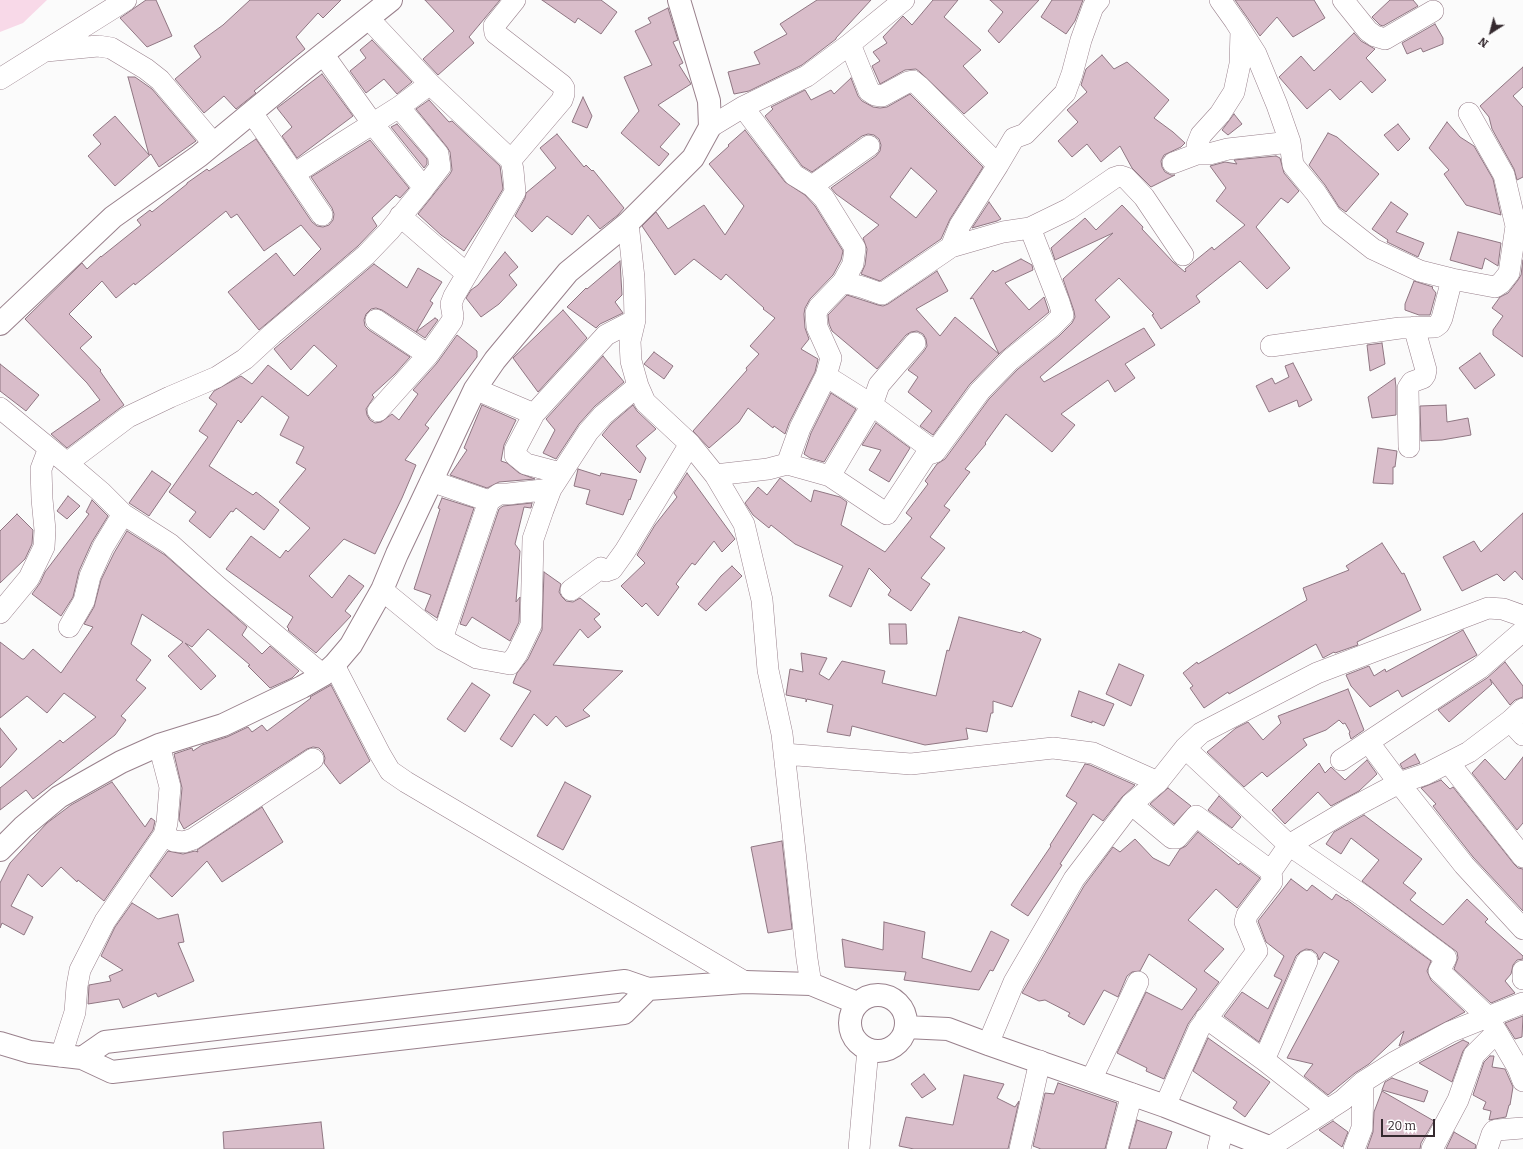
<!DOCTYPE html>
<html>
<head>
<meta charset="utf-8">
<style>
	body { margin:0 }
	#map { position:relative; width:1523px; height:1149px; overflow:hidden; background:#fbfbfb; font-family:Bitter,serif }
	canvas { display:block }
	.north { position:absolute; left:1471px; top:12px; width:40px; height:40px; -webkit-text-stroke:3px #fff; paint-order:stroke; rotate:216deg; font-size:11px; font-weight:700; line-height:16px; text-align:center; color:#352a2f }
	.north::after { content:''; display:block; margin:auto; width:14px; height:18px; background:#352a2f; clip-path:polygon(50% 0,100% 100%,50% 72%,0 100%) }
	.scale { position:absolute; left:1381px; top:1119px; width:54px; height:18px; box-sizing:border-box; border:2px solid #352a2f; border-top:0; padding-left:5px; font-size:12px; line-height:14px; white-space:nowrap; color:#352a2f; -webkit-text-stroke:3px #fff; paint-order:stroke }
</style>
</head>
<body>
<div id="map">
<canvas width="1523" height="1149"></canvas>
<div class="north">N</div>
<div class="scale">20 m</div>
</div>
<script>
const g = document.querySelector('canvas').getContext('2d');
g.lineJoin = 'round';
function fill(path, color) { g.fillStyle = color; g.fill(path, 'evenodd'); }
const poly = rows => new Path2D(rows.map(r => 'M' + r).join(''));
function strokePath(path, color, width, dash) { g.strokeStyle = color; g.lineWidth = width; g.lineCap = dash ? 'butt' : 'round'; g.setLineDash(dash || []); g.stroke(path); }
fill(poly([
	[0,0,47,0,23,23,0,32]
]), '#f8d9e8');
const building = poly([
	[146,0,156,0,172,36,147,47,120,18,146,0],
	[250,0,341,0,323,18,318,13,296,37,305,49,254,91,256,93,236,109,224,96,204,113,175,79,201,57,194,46,223,25,250,0],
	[425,0,500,0,469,37,474,43,438,75,423,59,454,31,425,0],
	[542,0,601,0,617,12,601,34,578,18,575,23,542,0],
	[817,0,871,0,836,38,836,39,802,65,749,91,734,94,728,72,760,64,754,52,787,34,780,24,817,0],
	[933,0,958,0,944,17,981,50,963,66,988,93,964,114,920,72,916,69,905,70,880,84,872,66,880,61,873,52,887,43,883,37,903,16,912,25,933,0],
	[990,0,1039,0,999,43,988,31,1003,12,990,0],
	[1052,0,1083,0,1075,21,1066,34,1041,17,1052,0],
	[1235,0,1314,0,1325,18,1293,37,1277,17,1260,36,1235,0],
	[1390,0,1413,0,1418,6,1383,26,1380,25,1372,17,1390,0],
	[668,8,678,40,673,42,683,63,679,65,691,84,658,105,680,124,660,147,669,154,659,166,621,133,639,111,624,77,652,65,635,31,651,23,648,18,668,8],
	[1435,24,1443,38,1443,44,1423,52,1421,48,1407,54,1402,43,1435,24],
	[1354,33,1361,41,1375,49,1366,58,1386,80,1372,93,1361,81,1340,100,1330,89,1307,109,1279,77,1301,56,1314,71,1354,33],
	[372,40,412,82,397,94,384,79,366,93,350,71,366,58,360,50,372,40],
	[1102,55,1114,69,1127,62,1169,100,1154,118,1173,132,1185,143,1181,147,1164,155,1161,161,1162,167,1165,172,1171,175,1175,175,1151,187,1132,168,1120,146,1101,162,1087,144,1072,157,1058,141,1078,122,1067,110,1087,92,1081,85,1086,69,1102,55],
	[1523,67,1523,87,1513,96,1523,107,1523,177,1517,180,1514,169,1492,129,1489,117,1480,106,1523,67],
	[322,74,353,116,297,158,282,136,292,127,277,108,322,74],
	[128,77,135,77,152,89,196,141,159,167,151,154,115,186,88,156,101,144,93,135,115,116,149,155,128,77],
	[851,78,858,96,862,101,873,107,880,108,887,107,910,94,983,167,950,219,941,239,880,281,861,274,865,265,867,249,863,238,879,225,836,194,831,188,876,156,880,151,881,145,879,139,874,135,868,134,862,136,812,172,802,166,765,116,773,109,771,107,805,90,811,100,831,90,834,94,851,78],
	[911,168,937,191,916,218,890,197,911,168],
	[583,97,592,116,587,128,572,122,583,97],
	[429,100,449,122,452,121,500,166,503,189,485,219,464,251,441,235,418,214,450,174,452,170,450,152,447,147,416,109,429,100],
	[1234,114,1242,124,1228,135,1222,130,1234,114],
	[1447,122,1460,137,1474,146,1493,179,1501,215,1466,205,1444,174,1449,170,1429,148,1447,122],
	[397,124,427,159,427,164,424,168,391,127,397,124],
	[1398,124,1410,139,1398,151,1384,135,1398,124],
	[745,130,785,182,805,195,815,206,843,251,841,260,833,275,810,299,805,308,804,314,805,328,809,339,801,349,818,359,815,372,789,423,785,434,774,426,773,428,748,408,739,422,709,448,693,431,747,370,746,368,759,354,750,346,775,318,763,309,764,308,726,274,721,280,694,259,675,275,642,226,656,212,668,229,704,205,725,235,744,206,709,164,729,146,728,145,745,130],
	[1328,133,1337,137,1379,174,1346,212,1339,207,1325,185,1309,165,1328,133],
	[557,134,584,167,586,165,592,171,593,170,624,208,618,215,600,229,588,215,572,235,547,216,532,232,515,216,525,198,526,193,556,168,540,148,557,134],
	[256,139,312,222,317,226,323,227,329,225,333,220,334,214,332,208,311,177,370,140,409,188,400,198,396,195,372,218,377,226,358,246,259,330,228,292,276,253,294,276,321,249,301,225,264,251,237,214,231,218,226,211,135,285,134,283,116,298,102,281,69,314,92,337,80,348,101,370,100,371,124,405,67,448,51,434,100,400,87,383,25,319,82,263,87,269,101,256,101,257,141,225,137,220,150,210,152,212,187,184,187,183,207,169,209,171,256,139],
	[1276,156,1280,158,1284,173,1299,191,1288,203,1281,198,1256,227,1290,268,1267,289,1240,261,1196,296,1200,302,1161,329,1152,315,1154,314,1119,278,1095,300,1110,317,1040,377,1044,382,1144,328,1155,345,1125,364,1135,378,1115,392,1108,380,1061,414,1075,425,1052,452,1006,414,985,443,986,444,965,469,970,472,944,506,950,510,930,537,945,548,921,578,930,584,911,611,888,595,891,590,869,568,851,607,829,596,843,566,795,544,771,525,769,528,753,515,745,503,758,487,767,495,780,478,811,502,814,490,840,497,847,502,841,525,885,552,912,518,906,513,928,484,925,481,937,464,945,459,989,399,1018,369,1059,336,1072,323,1075,317,1074,311,1063,279,1113,233,1055,260,1051,248,1085,218,1096,230,1122,205,1143,227,1142,229,1173,262,1185,272,1186,271,1185,269,1212,247,1214,250,1245,225,1216,201,1226,188,1210,166,1225,162,1237,164,1234,160,1276,156],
	[989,202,1001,219,997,221,972,228,989,202],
	[1391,202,1408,214,1396,232,1424,243,1418,257,1387,242,1388,240,1372,229,1391,202],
	[1458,232,1501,243,1498,266,1485,258,1482,269,1450,260,1458,232],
	[505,252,518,267,509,275,517,285,499,304,481,317,466,298,471,290,478,285,505,252],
	[1021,259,1032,265,1033,270,1005,283,1029,310,1044,297,1049,312,999,354,973,298,970,299,993,270,995,272,1021,259],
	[1523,260,1523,357,1493,335,1493,330,1503,316,1492,308,1500,297,1508,293,1518,280,1521,275,1523,260],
	[620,261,622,295,615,302,623,313,600,324,596,328,567,307,586,288,587,289,620,261],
	[374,264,407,288,418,268,442,282,430,301,433,303,416,332,382,310,376,308,371,309,366,314,364,320,365,326,369,330,410,357,395,374,372,395,374,397,366,409,367,415,370,420,375,423,381,422,392,414,399,420,418,394,413,390,437,363,457,335,477,351,477,357,425,425,429,428,405,460,416,465,402,498,375,554,344,539,309,576,332,598,349,575,364,586,345,611,351,616,316,653,288,630,289,629,287,627,293,617,226,569,251,536,280,558,286,550,288,552,310,528,279,502,306,469,296,463,304,447,280,435,289,417,262,396,241,423,238,420,209,466,253,495,256,492,279,510,264,530,236,508,233,512,231,511,210,538,189,521,196,512,169,492,208,437,199,431,217,404,209,398,214,391,241,376,252,384,268,365,308,396,337,366,314,345,291,370,274,349,374,264],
	[937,271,948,291,916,309,940,336,955,317,999,354,970,384,933,435,920,426,932,411,908,392,918,377,908,370,924,351,927,346,926,339,923,334,917,331,911,332,906,335,877,369,832,331,829,324,828,315,847,295,878,305,883,306,888,304,937,271],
	[1414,281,1433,287,1432,288,1436,293,1430,315,1419,315,1405,310,1405,304,1414,281],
	[563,310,587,338,538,392,513,358,563,310],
	[435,318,438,320,425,338,416,332,435,318],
	[1382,343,1385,364,1370,371,1367,345,1382,343],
	[654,352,673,366,664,379,644,364,654,352],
	[1480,353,1495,375,1475,389,1459,368,1480,353],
	[603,356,624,382,595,406,579,424,556,459,543,453,555,430,546,419,603,356],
	[1293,363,1312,400,1299,407,1297,400,1269,412,1256,386,1272,378,1275,384,1289,377,1285,366,1293,363],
	[0,364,39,395,26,411,0,391,0,364],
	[1395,378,1396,387,1396,415,1372,418,1368,397,1395,378],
	[831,393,856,409,824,462,810,458,804,454,811,433,831,393],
	[482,405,516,420,504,445,501,461,507,463,519,473,535,479,499,482,487,488,450,475,467,450,464,448,482,405],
	[633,405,637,411,656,429,636,446,646,458,640,473,602,435,611,424,633,405],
	[1446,405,1447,422,1468,418,1471,435,1442,440,1421,441,1420,406,1446,405],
	[876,423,910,448,889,482,869,470,881,450,862,445,876,423],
	[1378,448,1397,451,1395,467,1393,467,1393,484,1373,483,1378,448],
	[578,469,600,476,601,473,637,480,630,500,629,499,623,515,586,504,590,490,574,486,578,469],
	[152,471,171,484,149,516,129,503,152,471],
	[687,473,735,539,722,552,714,541,695,565,692,563,676,584,679,587,658,616,646,603,642,607,621,586,645,563,637,555,655,525,677,497,674,493,687,473],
	[68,496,80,506,67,519,57,511,68,496],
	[442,498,474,508,437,618,425,610,431,595,414,589,440,509,438,508,442,498],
	[92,500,108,516,92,542,79,571,73,597,61,616,32,594,40,583,45,572,89,514,86,512,92,500],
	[532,503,531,508,524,507,515,544,520,551,516,602,520,597,519,622,510,641,472,617,466,626,460,624,499,509,503,506,532,503],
	[1523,513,1523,580,1515,571,1504,581,1497,574,1462,591,1443,557,1474,541,1481,552,1523,513],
	[17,514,33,530,32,544,25,559,0,583,0,531,17,514],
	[127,531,165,555,247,627,242,635,262,654,270,646,299,671,292,678,270,688,248,666,250,665,208,629,192,647,185,643,216,676,201,690,168,656,183,642,142,614,131,644,151,660,136,680,146,688,121,716,126,720,115,735,33,799,26,790,0,810,0,788,60,740,63,743,96,717,64,693,47,713,27,696,0,718,0,642,22,659,24,659,33,649,61,673,93,627,84,624,94,607,101,580,114,553,127,531],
	[1382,543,1402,574,1404,573,1421,610,1357,642,1358,645,1335,653,1334,652,1323,658,1316,644,1229,694,1228,692,1204,708,1190,688,1193,686,1183,673,1197,662,1198,664,1307,600,1303,588,1349,570,1346,566,1382,543],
	[732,566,742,576,706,611,698,604,721,576,732,566],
	[544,572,561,584,559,592,562,597,566,601,573,602,580,598,600,614,594,619,601,627,588,638,580,629,553,665,623,671,583,710,590,716,566,727,556,716,547,726,534,714,512,747,500,739,531,691,513,683,517,673,528,659,542,630,544,572],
	[959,617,1021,633,1023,631,1041,639,1012,707,993,701,993,713,991,713,987,732,966,728,968,739,925,745,852,726,850,736,827,732,833,705,807,699,806,702,806,699,786,695,790,669,803,672,801,653,827,658,819,674,829,680,842,661,885,671,882,683,936,696,947,650,949,651,959,617],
	[889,624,906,624,907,644,890,644,889,624],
	[1463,630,1477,655,1402,697,1398,690,1370,707,1351,686,1346,675,1369,666,1374,676,1385,669,1386,672,1463,630],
	[1505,662,1523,686,1523,697,1515,700,1510,705,1490,679,1492,684,1449,722,1438,710,1487,678,1505,662],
	[1119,664,1144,675,1131,706,1106,694,1119,664],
	[472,683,490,695,465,732,447,719,472,683],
	[331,685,370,761,340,784,324,763,325,758,323,752,319,748,313,747,307,749,184,829,179,820,182,788,174,754,192,748,193,751,202,745,227,737,248,727,252,732,262,725,267,731,311,698,310,697,331,685],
	[1348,689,1364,730,1351,739,1349,733,1350,732,1345,723,1343,724,1339,720,1326,730,1303,739,1307,745,1267,777,1262,772,1244,787,1207,752,1236,728,1248,722,1263,740,1281,723,1278,716,1348,689],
	[1079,691,1114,704,1104,726,1092,721,1092,723,1071,716,1079,691],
	[0,728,17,749,0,768,0,728],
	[1415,754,1420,763,1403,769,1400,764,1415,754],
	[1523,757,1523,823,1517,830,1472,773,1485,759,1505,780,1523,757],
	[1367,760,1377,774,1359,791,1331,806,1318,792,1285,824,1272,810,1319,763,1325,773,1331,767,1345,780,1367,760],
	[1085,764,1090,765,1135,785,1122,797,1103,821,1093,814,1060,864,1062,865,1028,916,1011,905,1051,846,1050,845,1077,803,1066,796,1085,764],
	[1441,780,1450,789,1453,787,1514,864,1518,868,1523,869,1523,911,1473,857,1433,806,1436,804,1421,788,1441,780],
	[112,782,145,827,151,818,155,821,153,830,104,901,78,880,77,882,61,867,42,887,28,874,11,906,33,917,24,935,2,923,0,928,0,883,10,863,47,823,71,805,112,782],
	[565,782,591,796,563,850,537,836,565,782],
	[1168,788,1191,806,1174,824,1150,804,1168,788],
	[1219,796,1241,817,1232,828,1208,810,1219,796],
	[262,807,283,842,222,882,207,861,172,897,150,876,168,851,183,854,195,851,198,852,197,850,262,807],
	[1364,815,1422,859,1403,883,1416,893,1410,900,1443,925,1467,899,1488,919,1485,922,1523,956,1523,959,1517,960,1513,965,1511,974,1505,981,1515,993,1491,1003,1454,969,1458,958,1457,952,1453,949,1362,881,1379,860,1351,838,1341,854,1326,844,1334,832,1364,815],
	[1198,832,1239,865,1240,863,1260,878,1237,908,1216,889,1188,920,1224,949,1204,971,1219,982,1197,1011,1188,1024,1164,1079,1146,1071,1147,1068,1117,1053,1146,992,1182,1010,1197,989,1149,954,1140,971,1132,972,1127,976,1118,997,1104,990,1084,1025,1068,1016,1070,1013,1045,1000,1039,1001,1022,993,1084,886,1113,847,1120,852,1135,839,1153,858,1169,866,1180,849,1186,846,1198,832],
	[782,841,792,929,768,933,751,847,782,841],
	[1291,879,1307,891,1312,885,1332,900,1336,894,1347,901,1347,900,1431,961,1427,971,1431,980,1465,1012,1399,1046,1404,1031,1369,1064,1355,1073,1328,1095,1304,1076,1313,1064,1287,1058,1339,961,1324,952,1319,960,1317,954,1312,950,1306,949,1300,952,1296,956,1259,1042,1224,1016,1242,992,1268,1009,1282,980,1274,976,1284,956,1266,942,1258,921,1291,879],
	[132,903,158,919,178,914,184,942,178,943,194,981,158,997,156,993,123,1008,119,999,88,1004,89,985,111,981,109,976,123,970,101,956,115,927,132,903],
	[884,922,925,932,922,958,971,972,991,931,1009,940,993,971,990,970,979,990,904,980,906,972,845,967,842,939,883,950,884,922],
	[1523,1016,1522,1037,1515,1039,1505,1023,1523,1016],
	[1208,1038,1270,1082,1245,1117,1233,1108,1237,1102,1193,1071,1208,1038],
	[1463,1040,1469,1043,1463,1051,1452,1082,1419,1063,1463,1040],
	[1490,1056,1494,1056,1492,1067,1505,1069,1513,1087,1510,1105,1509,1105,1506,1117,1489,1120,1491,1111,1483,1109,1486,1102,1473,1095,1484,1062,1490,1056],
	[924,1074,936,1089,922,1098,911,1084,924,1074],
	[964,1075,1004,1084,997,1098,1015,1107,1019,1101,1008,1149,914,1149,899,1146,906,1117,953,1125,964,1075],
	[1392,1078,1428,1091,1424,1102,1382,1090,1385,1082,1392,1078],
	[1058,1083,1117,1103,1105,1149,1041,1149,1033,1146,1045,1093,1054,1094,1058,1083],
	[1382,1091,1434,1121,1421,1143,1420,1149,1367,1149,1373,1132,1374,1112,1382,1091],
	[1137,1120,1172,1132,1166,1149,1129,1149,1137,1120],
	[1333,1121,1348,1132,1342,1147,1319,1130,1333,1121],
	[321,1122,324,1149,224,1149,223,1132,321,1122],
	[1454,1132,1476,1145,1475,1149,1446,1149,1454,1132]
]);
fill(building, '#d9bdca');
strokePath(building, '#8f7682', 1);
const street = poly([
	[1220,0,1235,21,1256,54,1277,105,1290,142,1293,165,1316,193,1331,216,1373,249,1420,271,1452,279,1495,287,1501,283,1509,273,1516,226,1504,175,1469,113],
	[1343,0,1368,31,1375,36,1385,39,1433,11],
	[368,18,430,84,511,160,513,170,515,192,467,274,400,216],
	[850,44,904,0],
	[46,51,98,46,111,48,146,69,160,80,214,144],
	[0,79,126,0],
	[399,107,438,154,440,167,424,188],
	[743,107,807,76,850,44,869,91,875,95,882,96,908,82,913,81,919,86,998,165,960,225,951,247,882,294,862,287,843,282],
	[252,113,294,174,342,143,399,107,430,84],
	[710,127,743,107,794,175,812,186,824,198,855,248,853,264,843,282,819,307,816,313,817,327,831,358,826,376,800,428,787,464,768,469,715,475],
	[1197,154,1197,145,1201,135,1220,114,1234,92,1240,64,1241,31],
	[511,160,562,100,564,94,564,88,562,85,495,33,494,26,515,0],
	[1173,163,1197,154,1209,154,1228,149,1290,142],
	[998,165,1014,138,1025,134,1065,93,1072,74,1081,40,1093,7,1099,0],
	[294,174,322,215],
	[812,186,869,146],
	[628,223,634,278,635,320,630,341,631,361,638,386,645,402,690,444,715,475,744,524,762,600,768,670,782,734,807,959,811,984],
	[1030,228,1069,209,1114,178,1120,176,1126,178,1144,197,1183,255],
	[376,320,428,355],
	[1271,346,1400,328,1435,327,1439,324,1442,318,1452,279],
	[826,376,872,405,879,385,915,343],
	[475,389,534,414,606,335,635,320],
	[0,408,67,463,101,492,123,514,170,544,218,587,323,675],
	[378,411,428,355,452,321,453,316,451,304,454,296,467,274],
	[534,414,515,450,515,455,526,464,560,473],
	[1409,447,1408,388,1412,382,1423,378,1425,375,1426,370,1414,327],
	[67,463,128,417,170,397,217,377,245,359,272,334,366,255,389,231,424,188,373,124,323,54],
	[787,464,830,476,887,514,926,455,935,452,980,391,1010,360,1051,327,1063,315,1059,302,1030,228,1003,232,951,247],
	[830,476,872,405,935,452],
	[431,481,489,501,499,494,508,494,551,489],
	[382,590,442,639,477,658,510,664,517,654,531,625,533,539,543,510,551,489,588,432,603,415,638,386],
	[571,590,601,568,606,571,612,569,625,551,690,444],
	[0,613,29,578,44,547,45,530,42,499,41,469,49,448],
	[69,627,84,601,90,576,103,547,123,514],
	[442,639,489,501],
	[334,665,380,754,390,771,406,782,745,982],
	[1523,709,1510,721,1469,752,1426,774,1399,783,1464,865,1523,929],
	[1510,721,1523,735],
	[1185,748,1289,845,1348,810,1399,783,1369,743],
	[784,754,911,764,1053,748,1093,753,1158,782],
	[1341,760,1480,668,1523,631],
	[1449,763,1523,857],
	[1131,804,1172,838,1177,838,1196,816,1271,871],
	[164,835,174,841,184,842,193,839,313,759],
	[1523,971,1523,979],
	[1206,1018,1264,1060,1307,961],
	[988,1044,1014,982,1074,879,1131,804,1158,782,1185,748,1201,733,1317,673,1488,608,1503,609,1523,616],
	[61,1056,75,1012,77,986,80,970,105,921,164,835,167,823,170,787,159,745],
	[1264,1060,1328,1110],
	[1091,1080,1138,982],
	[1165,1106,1199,1029,1257,951,1245,922,1247,915,1272,882,1271,871,1289,845,1366,898,1446,958,1439,971,1488,1017,1518,1068,1523,1081],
	[1270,1147,1343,1100,1363,1082,1393,1063,1450,1032,1523,1003],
	[859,1149,868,1049],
	[1020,1149,1040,1061],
	[1117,1149,1132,1094],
	[1218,1149,1223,1129],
	[1354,1149,1362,1128,1363,1082],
	[1432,1149,1458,1100,1474,1055,1497,1032],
	[1487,1149,1492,1134,1494,1131,1497,1130,1523,1128]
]);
const secondary = poly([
	[0,324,113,217,199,156,303,70,391,0],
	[0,850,23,827,59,797,121,762,159,745,223,725,302,687,323,675,334,665,351,645,382,590,397,554,475,389,495,360,568,272,628,223,693,158,710,127,709,101,679,0],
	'850 1023a28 28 0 1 1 56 0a28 28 0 1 1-56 0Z',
	[906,1027,948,1029,988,1044,1165,1106,1274,1149],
	[0,1043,30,1052,82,1058,112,1072,624,1013,648,989],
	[82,1058,105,1042,625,981,648,989,745,982,811,984,857,1003]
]);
strokePath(street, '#99808c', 22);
strokePath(secondary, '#99808c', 24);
strokePath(street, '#fff', 21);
strokePath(secondary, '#fff', 22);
</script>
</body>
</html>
